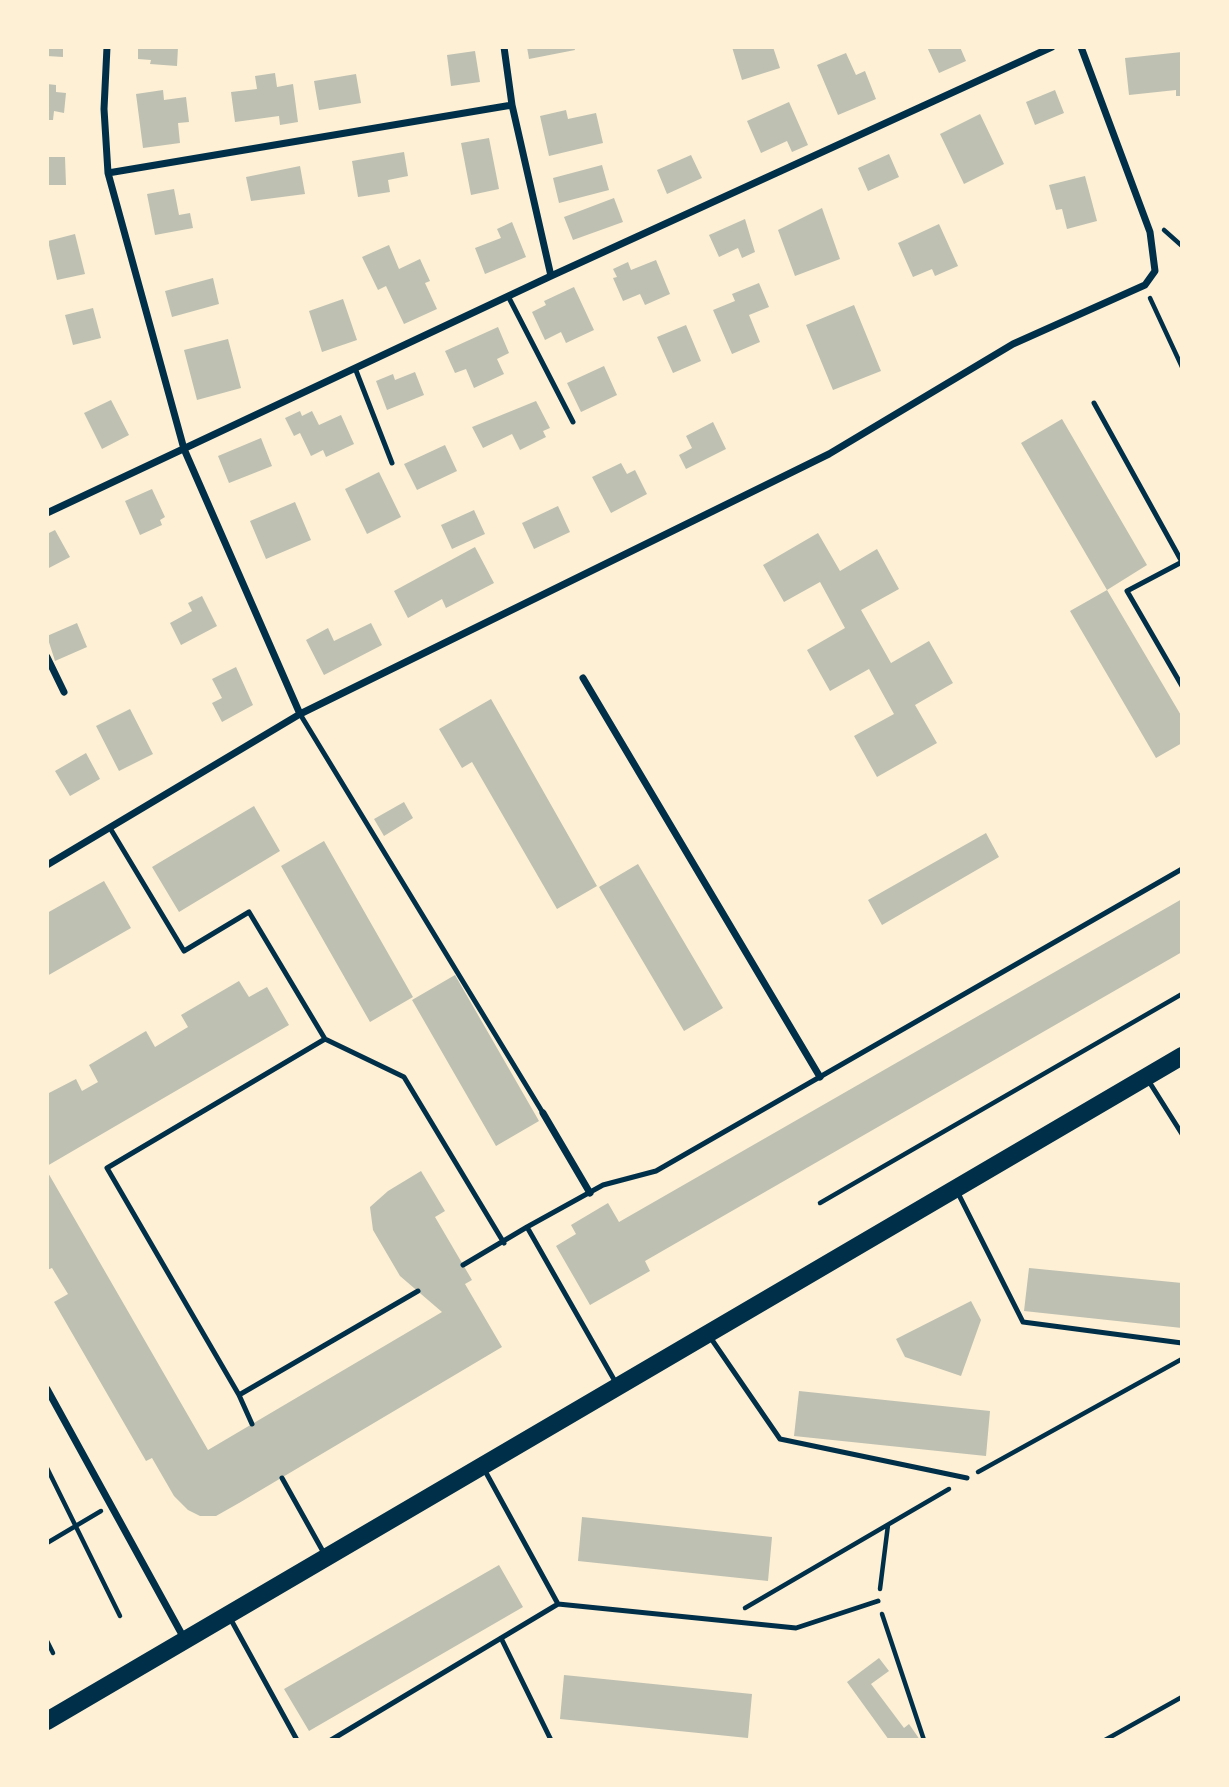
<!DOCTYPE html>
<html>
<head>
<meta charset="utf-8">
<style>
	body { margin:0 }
	#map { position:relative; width:1229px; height:1787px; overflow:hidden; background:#fdf0d5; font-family:"Work Sans",sans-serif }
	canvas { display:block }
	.frame { position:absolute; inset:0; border:49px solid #fdf0d5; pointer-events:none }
</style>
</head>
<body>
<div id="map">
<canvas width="1229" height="1787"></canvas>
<div class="frame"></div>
</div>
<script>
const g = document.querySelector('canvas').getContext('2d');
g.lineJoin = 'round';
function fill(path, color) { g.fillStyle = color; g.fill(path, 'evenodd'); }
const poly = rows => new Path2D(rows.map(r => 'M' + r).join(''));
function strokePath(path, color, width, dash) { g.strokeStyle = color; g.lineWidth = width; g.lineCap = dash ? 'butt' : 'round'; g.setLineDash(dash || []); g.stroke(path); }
fill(poly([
	[47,47,63,47,63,57,47,56],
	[138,47,178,47,177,66,150,64,151,60,138,59],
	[527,47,574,47,575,50,529,59],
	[732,47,773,47,780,68,742,80],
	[927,47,960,47,966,61,939,73],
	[475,51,480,82,451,86,447,55],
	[1182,52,1182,96,1176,96,1176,90,1129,95,1125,58],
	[846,53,856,75,865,71,876,99,838,115,817,65],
	[275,73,277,87,293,84,298,122,280,125,279,116,235,122,231,92,257,89,255,76],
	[356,74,361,103,319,110,314,81],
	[47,84,56,85,56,92,66,93,64,113,54,111,53,120,47,120],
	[163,90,164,100,186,97,189,122,178,123,180,143,143,148,136,94],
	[1055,90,1064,113,1035,125,1026,102],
	[789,102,808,145,792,152,787,141,761,153,747,121],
	[566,110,568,119,596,113,603,143,549,156,540,116],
	[980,114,1004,164,964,184,940,134],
	[489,138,499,189,471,195,461,143],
	[404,152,408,176,388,180,390,192,358,197,352,161],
	[889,154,899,177,868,191,858,168],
	[691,155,702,178,667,194,657,170],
	[47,157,65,157,66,185,47,185],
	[602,165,609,190,559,203,553,178],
	[300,166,305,194,251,201,246,177],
	[1085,176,1097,221,1067,229,1062,209,1056,210,1049,185],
	[174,189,179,215,190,213,193,228,155,235,147,194],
	[614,198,623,222,573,240,564,217],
	[822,208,840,259,795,276,778,230],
	[745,219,755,252,742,258,738,248,719,257,709,235],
	[512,222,526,257,485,274,475,248,501,238,497,229],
	[939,224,958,266,935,276,932,269,913,277,898,243],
	[75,234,85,274,57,280,48,241],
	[389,245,399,269,420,259,430,281,425,283,437,309,404,324,386,286,378,290,362,257],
	[656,260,670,294,645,305,640,294,623,301,613,278,617,277,613,269,628,262,631,270],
	[213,278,219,304,172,317,165,291],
	[759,283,769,307,749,315,760,342,732,354,713,310,735,301,732,294],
	[574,287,594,330,566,343,561,332,545,340,532,312,546,305,544,301],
	[343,299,357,340,322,352,309,311],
	[854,305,881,371,833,390,806,325],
	[93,308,101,338,73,345,65,315],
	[686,325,701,361,673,373,657,337],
	[498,327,509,353,497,359,504,374,474,388,466,369,455,373,445,351],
	[228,339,241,388,197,400,184,350],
	[604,366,617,395,581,412,567,383],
	[415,372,424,395,387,410,376,381,393,374,395,380],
	[111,400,129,435,102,449,84,413],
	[536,401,550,428,543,431,546,437,520,450,512,434,483,448,472,427],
	[300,411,302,416,312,411,319,425,341,415,354,444,326,457,323,450,311,456,300,433,294,436,285,418],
	[1062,419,1147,565,1107,590,1182,717,1182,743,1156,758,1070,611,1107,590,1021,443],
	[713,422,726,449,686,469,679,455,692,448,686,436],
	[261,438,272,466,229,483,218,456],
	[445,445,457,471,417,490,404,464],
	[621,463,627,474,635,470,647,494,611,513,592,477],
	[379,472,401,517,367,534,345,489],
	[152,489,165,517,160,520,162,525,140,535,125,501],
	[295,502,311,540,266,559,250,521],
	[558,506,570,532,534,549,522,523],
	[474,510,485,534,452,549,441,525],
	[55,530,70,557,47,569,47,534],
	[818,533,840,571,877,549,899,589,861,610,891,663,929,641,953,683,915,705,937,743,877,777,854,736,894,714,869,669,830,691,807,650,845,628,820,582,784,602,763,565],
	[475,547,494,583,446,608,442,599,408,618,394,591],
	[202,596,217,626,181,645,170,623,192,611,188,603],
	[77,623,87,647,55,661,47,636],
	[371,623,382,645,324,675,306,640,328,628,334,641],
	[236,667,253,705,222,722,212,703,222,698,212,679],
	[491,699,597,886,557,909,472,762,462,768,439,729],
	[130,709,153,754,119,771,96,726],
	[86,753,100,779,70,796,55,771],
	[404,802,413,818,384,836,374,819],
	[254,806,280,851,179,912,152,867],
	[986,833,999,857,882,925,868,900],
	[324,841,413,997,370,1022,281,866],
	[638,864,723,1008,684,1031,599,887],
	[104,881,131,928,47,976,47,913],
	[1182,899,1182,952,645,1261,650,1271,590,1305,556,1246,576,1234,571,1225,608,1203,619,1222],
	[455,975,539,1121,496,1146,412,1000],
	[239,981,249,997,267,987,289,1025,47,1166,47,1094,76,1079,82,1091,98,1082,89,1065,146,1031,155,1047,188,1027,181,1015],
	[47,1171,208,1450,442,1312,400,1276,373,1230,370,1207,388,1191,421,1171,445,1211,435,1217,472,1280,465,1284,502,1347,239,1503,216,1516,200,1516,188,1510,174,1496,152,1458,146,1461,54,1302,68,1294,52,1268,47,1270],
	[1029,1268,1182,1283,1182,1328,1024,1311],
	[971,1301,981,1320,961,1376,905,1357,896,1339],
	[799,1391,990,1411,986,1456,794,1436],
	[582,1517,772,1537,768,1581,578,1561],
	[499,1565,523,1607,309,1731,284,1689],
	[879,1658,889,1671,871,1684,904,1728,909,1724,920,1740,889,1740,847,1682],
	[564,1675,752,1694,748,1738,560,1719]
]), '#bec0b2');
strokePath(poly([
	[1164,230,1182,246],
	[1150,298,1182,367],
	[820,1203,1182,994],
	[47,1468,120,1616],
	[978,1472,1182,1359],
	[47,1543,101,1511],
	[880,1589,888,1525],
	[745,1608,949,1489],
	[882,1614,924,1740],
	[47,1641,53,1653],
	[1105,1740,1182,1697]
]), '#003049', 4.5);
strokePath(poly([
	[508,296,573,422],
	[355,368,392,463],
	[1094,403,1182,562,1127,591,1182,686],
	[300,714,543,1113],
	[110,828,184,951,249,912,325,1039],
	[1148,1080,1182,1134],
	[958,1193,1023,1322,1182,1343],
	[463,1265,527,1227],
	[710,1337,780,1439,967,1478],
	[616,1383,527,1227,603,1185,656,1171,1182,869],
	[239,1395,107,1168,325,1039,404,1077,504,1243],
	[252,1424,239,1395,418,1291],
	[484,1469,558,1604],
	[282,1478,325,1555],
	[230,1618,297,1740],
	[501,1638,551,1740],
	[331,1740,558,1604,796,1628,878,1601]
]), '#003049', 5);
strokePath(poly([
	[107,47,104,109,108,173,184,449,300,714],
	[504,47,512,105,551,276],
	[108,173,512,105],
	[47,513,551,276,1052,47],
	[47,657,64,692],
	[583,678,820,1077],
	[47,865,300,714,829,454,1013,344,1145,285,1155,271,1150,232,1081,47],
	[543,1113,590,1193],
	[47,1389,185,1640]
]), '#003049', 7);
strokePath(poly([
	[47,1721,1182,1056]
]), '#003049', 18);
</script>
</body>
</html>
